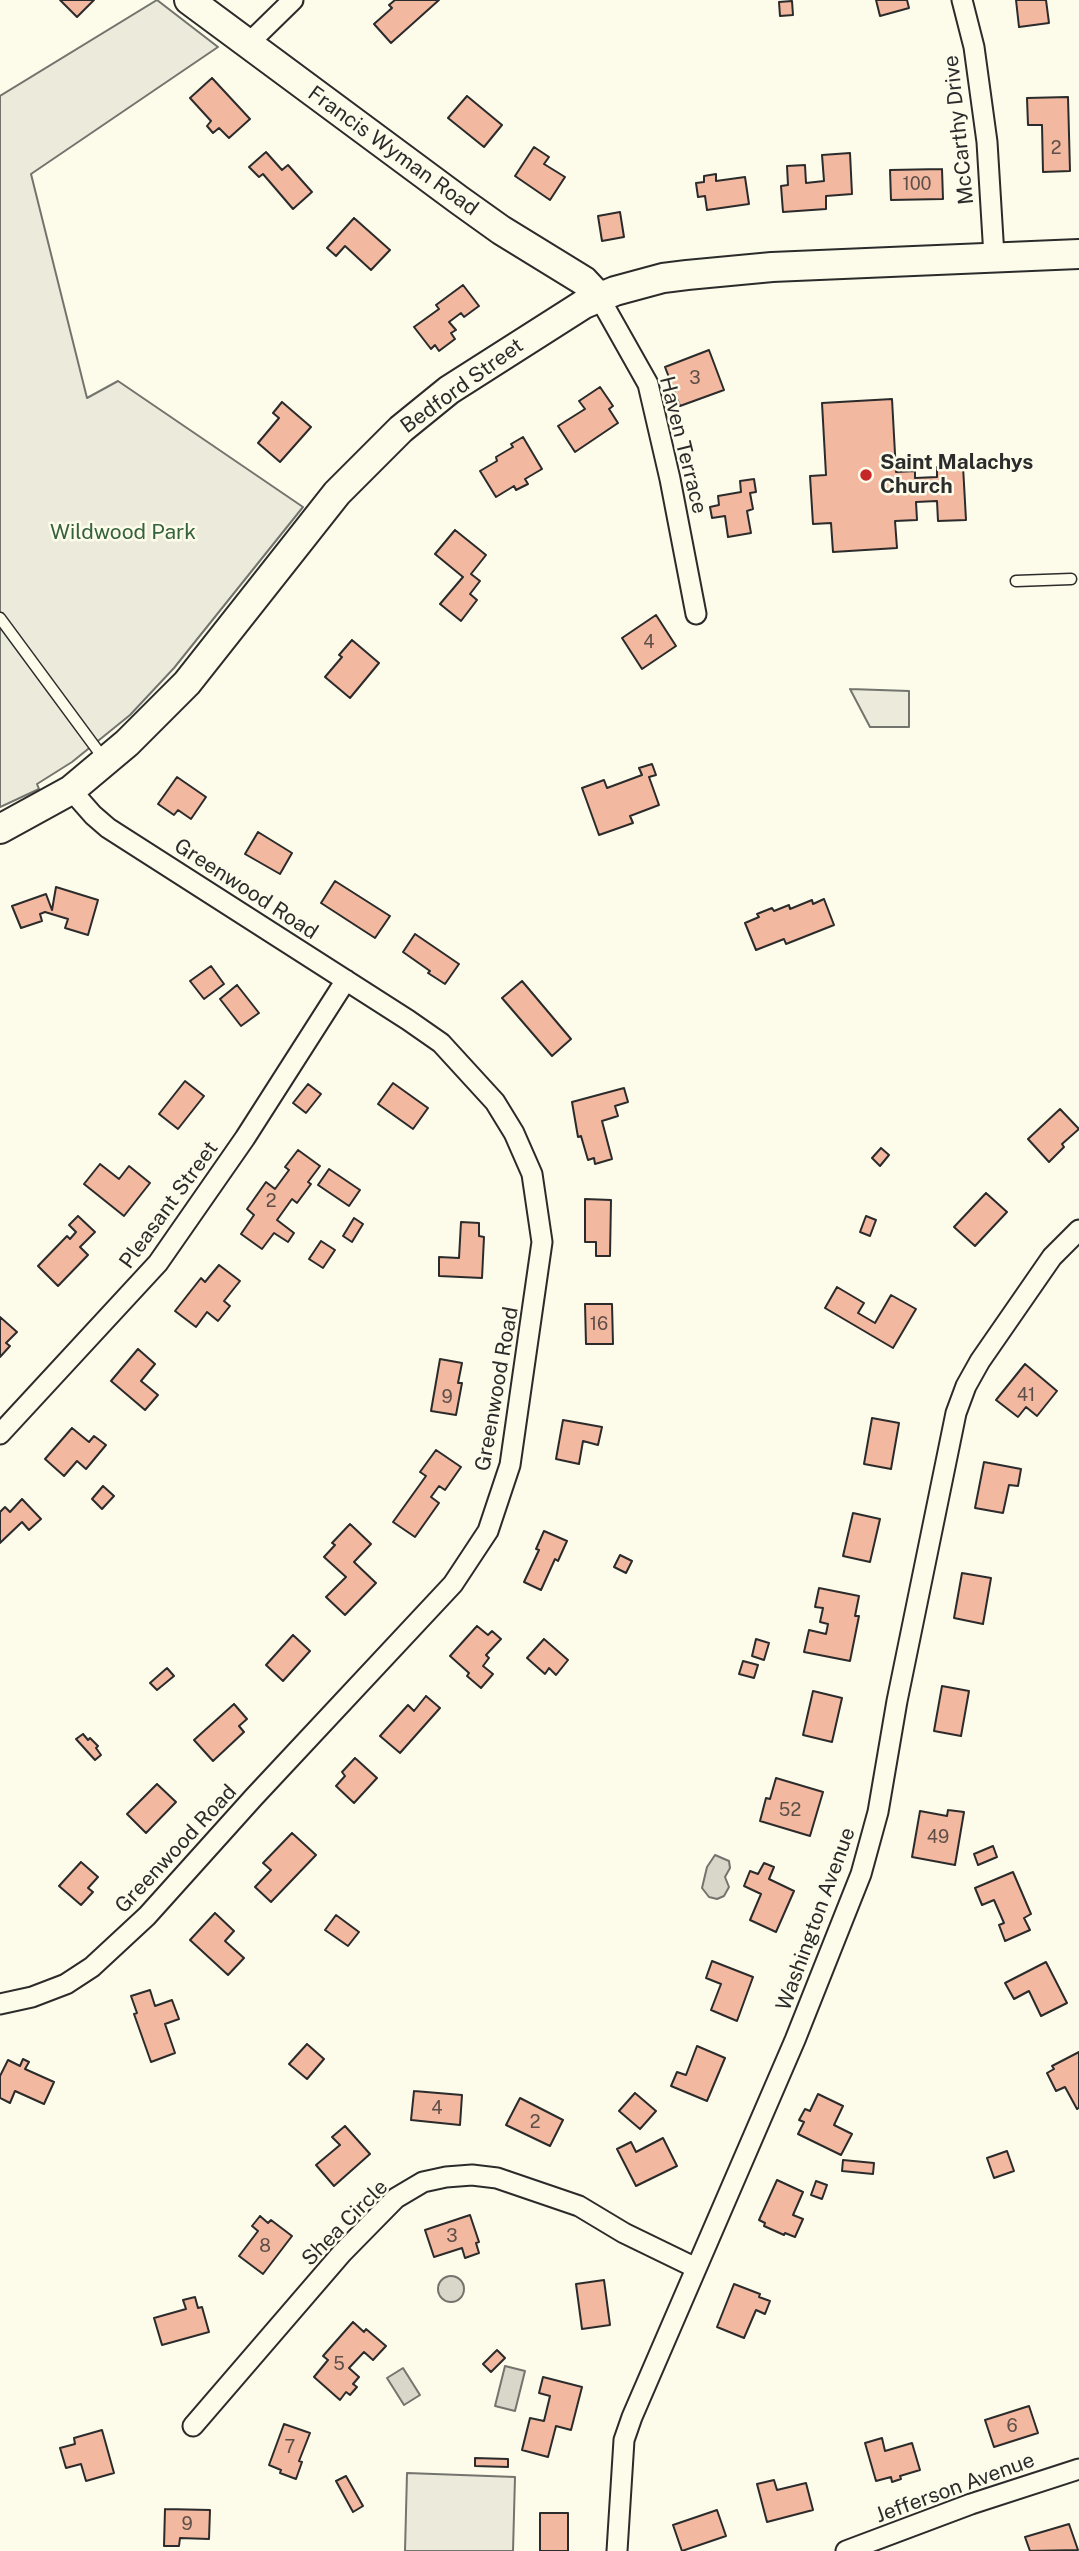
<!DOCTYPE html>
<html>
<head>
<meta charset="utf-8">
<style>
	body { margin:0 }
	canvas { display:block; background:#fdfbea }
</style>
</head>
<body>
<canvas width="1079" height="2551"></canvas>
<script>
const g = document.querySelector('canvas').getContext('2d');
g.lineJoin = 'round';
function fill(path, color) { g.fillStyle = color; g.fill(path, 'evenodd'); }
const poly = rows => new Path2D(rows.map(r => 'M' + r).join(''));
function strokePath(path, color, width, dash) { g.strokeStyle = color; g.lineWidth = width; g.lineCap = dash ? 'butt' : 'round'; g.setLineDash(dash || []); g.stroke(path); }
function drawText(font, color, halo, rows, align = 'center') {
  g.font = font + ' "Public Sans",sans-serif'; g.lineWidth = 5; g.setLineDash([]); g.textBaseline = 'middle'; g.strokeStyle = halo; g.fillStyle = color; for (const [text, x, y, turn = 0] of rows) {
    g.save(); g.translate(x, y); g.rotate((+turn || 0) * Math.PI / 180); g.textAlign = isNaN(turn) ? turn : align; if (halo) g.strokeText(text, 0, 0); g.fillText(text, 0, 0); g.restore();
  }
}
const green = poly([
	[157,0,218,47,31,174,87,398,118,381,303,507,174,668,130,715,72,762,37,784,39,789,0,807,0,96,157,0],
	[850,689,909,691,909,727,870,727,850,689],
	[407,2473,515,2477,513,2551,405,2551,407,2473]
]);
fill(green, '#ecebdb');
strokePath(green, '#74746e', 2);
const water = poly([
	[715,1855,729,1861,730,1868,725,1877,729,1887,724,1896,717,1899,709,1897,702,1888,707,1867,715,1855],
	'438 2289a13 13 0 1 1 26 0a13 13 0 1 1-26 0Z',
	[505,2366,525,2371,515,2411,495,2406,505,2366],
	[403,2368,420,2395,404,2405,387,2378,403,2368]
]);
fill(water, '#d8d7c9');
strokePath(water, '#74746e', 2);
const building = poly([
	[60,0,94,0,77,17,60,0],
	[395,0,439,0,391,43,374,24,392,8,389,5,395,0],
	[876,0,907,0,909,8,880,16,876,0],
	[1016,0,1046,0,1049,23,1019,27,1016,0],
	[792,1,793,15,780,16,779,2,792,1],
	[212,78,250,119,229,138,219,128,213,133,207,126,211,121,190,98,212,78],
	[467,96,502,125,484,147,448,118,467,96],
	[1068,97,1070,171,1043,172,1042,125,1028,125,1027,98,1068,97],
	[534,147,549,157,544,164,565,177,550,200,515,176,534,147],
	[266,152,282,170,288,165,312,192,293,209,263,174,259,177,249,167,266,152],
	[850,153,852,194,826,196,826,209,783,212,781,186,788,185,787,166,805,165,806,183,824,181,822,155,850,153],
	[942,169,943,199,891,200,890,170,942,169],
	[716,174,716,181,745,177,749,204,707,210,705,196,698,197,696,183,704,182,704,176,716,174],
	[620,212,624,237,602,241,598,216,620,212],
	[354,218,390,250,371,270,345,246,336,256,327,248,354,218],
	[463,285,479,306,464,317,461,313,449,322,456,330,451,333,455,339,439,351,435,345,431,349,414,327,439,309,436,305,463,285],
	[709,350,724,390,680,406,665,367,709,350],
	[600,387,613,406,609,409,618,423,575,452,558,426,585,409,579,401,600,387],
	[892,399,896,472,915,471,915,478,937,477,937,467,963,466,966,520,938,521,937,501,916,502,917,520,895,521,897,548,833,552,831,523,813,524,810,476,826,475,822,403,892,399],
	[282,402,311,427,280,462,258,443,279,418,273,413,282,402],
	[523,437,542,469,525,479,528,484,516,490,514,486,496,497,480,471,497,461,496,457,513,447,511,444,523,437],
	[754,479,756,492,750,493,753,509,747,511,751,533,728,537,725,516,712,518,710,507,719,505,718,496,741,492,740,481,754,479],
	[455,530,486,555,471,574,480,581,470,594,477,600,461,621,440,604,463,577,435,554,455,530],
	[656,615,676,646,642,669,622,638,656,615],
	[352,640,379,663,350,698,325,677,342,657,339,655,352,640],
	[652,764,656,775,649,777,659,805,630,816,633,823,599,835,582,788,604,780,607,788,642,775,639,768,652,764],
	[177,777,206,797,191,819,178,810,174,815,158,804,177,777],
	[258,832,292,853,280,874,245,854,258,832],
	[335,881,390,916,375,938,321,903,335,881],
	[56,887,98,900,88,935,65,928,68,919,45,912,40,914,42,921,21,928,12,906,46,894,52,910,56,887],
	[824,899,834,925,786,944,784,939,756,950,745,923,759,917,757,914,772,908,774,911,789,905,790,909,812,900,813,904,824,899],
	[415,934,459,964,445,984,428,973,430,971,403,952,415,934],
	[211,966,224,984,204,999,190,981,211,966],
	[522,981,571,1039,552,1056,502,998,522,981],
	[237,985,259,1013,241,1026,220,999,237,985],
	[185,1081,204,1096,178,1129,159,1114,185,1081],
	[393,1083,428,1108,413,1129,378,1104,393,1083],
	[308,1084,321,1094,306,1113,293,1103,308,1084],
	[624,1088,628,1102,615,1106,618,1116,602,1121,612,1159,595,1164,594,1158,588,1160,581,1136,578,1137,572,1102,624,1088],
	[1060,1109,1079,1129,1062,1144,1064,1147,1049,1162,1028,1139,1060,1109],
	[881,1148,889,1155,880,1166,872,1158,881,1148],
	[298,1150,320,1166,308,1182,311,1184,297,1203,292,1199,277,1220,294,1233,288,1242,274,1233,262,1249,241,1234,254,1215,247,1209,266,1182,275,1189,289,1170,285,1167,298,1150],
	[100,1164,119,1179,129,1166,150,1183,124,1216,84,1184,100,1164],
	[329,1169,360,1190,349,1206,318,1185,329,1169],
	[986,1193,1007,1212,975,1246,954,1227,986,1193],
	[585,1199,611,1200,610,1256,596,1256,596,1242,585,1242,585,1199],
	[78,1216,95,1232,80,1247,88,1255,58,1286,38,1266,67,1236,70,1239,76,1232,69,1225,78,1216],
	[866,1216,876,1220,870,1236,860,1232,866,1216],
	[354,1218,363,1224,352,1242,343,1236,354,1218],
	[461,1222,479,1223,479,1236,484,1237,482,1278,439,1276,439,1257,459,1258,461,1222],
	[321,1241,335,1250,323,1268,309,1259,321,1241],
	[219,1265,240,1281,224,1301,230,1306,218,1321,207,1312,196,1327,175,1311,201,1278,205,1282,219,1265],
	[837,1287,864,1303,858,1313,875,1323,891,1295,916,1309,893,1348,825,1308,837,1287],
	[585,1304,612,1304,613,1344,586,1344,585,1304],
	[0,1317,17,1332,6,1343,10,1346,0,1357,0,1317],
	[138,1349,155,1364,141,1381,158,1395,145,1410,111,1381,138,1349],
	[440,1359,462,1363,458,1383,462,1383,456,1415,431,1411,440,1359],
	[1025,1364,1057,1391,1037,1416,1026,1407,1018,1417,996,1400,1025,1364],
	[872,1418,899,1423,891,1469,864,1464,872,1418],
	[563,1420,602,1427,598,1445,583,1441,579,1464,556,1459,563,1420],
	[72,1428,89,1442,94,1436,106,1445,86,1469,77,1461,64,1476,45,1459,72,1428],
	[436,1450,461,1467,445,1490,439,1486,431,1497,439,1503,415,1537,393,1522,426,1476,420,1472,436,1450],
	[984,1462,1021,1469,1018,1486,1009,1485,1003,1513,975,1508,984,1462],
	[103,1486,114,1496,102,1509,92,1499,103,1486],
	[22,1499,41,1519,29,1530,22,1522,0,1543,0,1512,5,1507,10,1512,22,1499],
	[853,1513,880,1519,870,1562,843,1556,853,1513],
	[350,1524,371,1544,354,1562,376,1583,345,1615,326,1597,346,1577,324,1557,335,1545,332,1543,350,1524],
	[544,1531,567,1541,558,1561,555,1559,541,1590,524,1582,539,1550,536,1549,544,1531],
	[620,1555,632,1561,626,1573,614,1567,620,1555],
	[962,1573,991,1578,983,1624,954,1618,962,1573],
	[819,1588,859,1596,855,1616,859,1616,850,1661,804,1652,809,1630,826,1634,828,1624,820,1622,823,1608,815,1607,819,1588],
	[477,1626,488,1635,492,1631,501,1639,486,1655,489,1658,483,1666,493,1674,481,1688,467,1676,469,1673,450,1656,477,1626],
	[293,1635,310,1651,283,1681,266,1665,293,1635],
	[544,1639,568,1660,556,1675,549,1668,545,1674,527,1658,544,1639],
	[756,1639,769,1643,764,1660,752,1656,756,1639],
	[743,1661,758,1665,754,1678,739,1674,743,1661],
	[167,1668,174,1676,157,1690,150,1683,167,1668],
	[942,1686,969,1691,961,1736,934,1731,942,1686],
	[813,1691,842,1698,832,1742,803,1735,813,1691],
	[426,1696,440,1708,400,1753,380,1736,408,1705,414,1711,426,1696],
	[234,1704,247,1719,239,1726,244,1732,213,1761,194,1740,234,1704],
	[83,1734,88,1740,90,1738,98,1746,96,1748,101,1755,95,1760,76,1739,83,1734],
	[355,1758,377,1778,354,1803,336,1786,345,1776,342,1772,355,1758],
	[776,1778,823,1792,810,1836,760,1821,766,1798,770,1799,776,1778],
	[157,1784,176,1802,146,1833,127,1814,157,1784],
	[948,1810,964,1812,955,1865,912,1857,920,1811,947,1816,948,1810],
	[292,1833,316,1855,271,1902,255,1887,271,1870,263,1863,292,1833],
	[993,1846,997,1857,978,1865,974,1854,993,1846],
	[81,1862,98,1877,88,1888,93,1892,81,1905,59,1886,81,1862],
	[764,1863,774,1867,769,1879,794,1891,776,1932,750,1920,761,1894,744,1886,750,1871,758,1874,764,1863],
	[1013,1872,1031,1914,1024,1918,1030,1930,1005,1941,999,1925,1004,1923,994,1900,982,1905,975,1888,1013,1872],
	[215,1913,234,1931,225,1941,244,1958,228,1975,190,1940,215,1913],
	[336,1915,359,1932,348,1946,325,1930,336,1915],
	[712,1961,753,1977,737,2021,711,2010,721,1984,706,1978,712,1961],
	[1046,1962,1067,2003,1041,2016,1029,1991,1014,1999,1005,1983,1046,1962],
	[150,1990,155,2006,172,2000,179,2019,165,2024,175,2053,151,2062,134,2014,137,2013,131,1996,150,1990],
	[307,2044,324,2059,307,2079,289,2064,307,2044],
	[697,2046,725,2058,707,2101,671,2086,677,2072,686,2075,697,2046],
	[1079,2052,1079,2108,1077,2109,1065,2087,1056,2091,1047,2073,1054,2069,1052,2066,1079,2052],
	[23,2059,29,2062,25,2069,54,2082,44,2104,15,2091,10,2103,0,2098,0,2076,8,2060,20,2066,23,2059],
	[414,2091,462,2095,460,2125,411,2120,414,2091],
	[635,2093,656,2111,640,2129,619,2111,635,2093],
	[818,2094,843,2106,834,2125,852,2134,841,2155,798,2134,804,2122,799,2120,805,2109,810,2111,818,2094],
	[520,2098,563,2120,550,2146,506,2125,520,2098],
	[345,2126,370,2154,334,2186,316,2165,340,2145,332,2137,345,2126],
	[663,2138,677,2166,636,2186,617,2149,631,2142,636,2152,663,2138],
	[1007,2151,1014,2171,994,2178,987,2158,1007,2151],
	[843,2160,874,2163,873,2174,842,2171,843,2160],
	[777,2180,803,2192,793,2215,803,2219,795,2237,785,2233,784,2235,764,2226,765,2223,759,2220,777,2180],
	[816,2181,827,2185,822,2199,811,2195,816,2181],
	[470,2215,479,2242,476,2243,479,2253,465,2258,462,2248,434,2257,425,2230,470,2215],
	[260,2216,268,2223,271,2220,292,2236,263,2274,239,2256,258,2231,252,2226,260,2216],
	[604,2280,610,2325,582,2329,576,2284,604,2280],
	[734,2284,760,2294,759,2297,770,2301,765,2314,756,2310,744,2338,717,2327,734,2284],
	[195,2297,198,2308,202,2307,209,2332,162,2345,154,2318,186,2309,183,2300,195,2297],
	[353,2322,364,2332,366,2329,386,2346,373,2360,364,2352,349,2368,359,2377,353,2384,357,2387,350,2395,346,2392,340,2400,314,2377,328,2360,323,2356,353,2322],
	[497,2350,505,2358,491,2372,483,2364,497,2350],
	[543,2377,582,2387,571,2430,556,2426,548,2457,522,2450,530,2418,544,2421,550,2396,539,2393,543,2377],
	[1029,2406,1038,2433,994,2447,985,2420,1029,2406],
	[284,2424,310,2433,299,2461,302,2462,296,2479,280,2473,281,2470,269,2465,284,2424],
	[102,2430,114,2473,86,2481,81,2464,66,2468,60,2448,75,2444,74,2438,102,2430],
	[882,2438,885,2451,912,2443,920,2470,900,2476,901,2479,892,2482,891,2477,876,2481,865,2443,882,2438],
	[475,2458,508,2459,508,2467,475,2466,475,2458],
	[346,2476,363,2506,353,2512,336,2481,346,2476],
	[774,2480,777,2490,806,2483,813,2510,767,2522,757,2484,774,2480],
	[165,2509,210,2510,209,2539,180,2538,179,2546,164,2546,165,2509],
	[717,2510,726,2536,682,2551,673,2525,717,2510],
	[540,2513,568,2513,568,2551,540,2551,540,2513],
	[1069,2524,1078,2550,1030,2551,1025,2537,1069,2524]
]);
fill(building, '#f2b8a0');
strokePath(building, '#2b2b2b', 2);
const lane = poly([
	[1016,581,1071,579],
	[0,618,104,759]
]);
const street = poly([
	[962,0,974,47,987,142,994,256],
	[248,44,293,0],
	[599,297,648,384,670,479,696,614],
	[0,1434,158,1263,245,1138,346,980],
	[0,2004,32,1997,66,1984,92,1967,147,1916,254,1797,453,1584,488,1531,510,1465,542,1242,532,1174,514,1133,495,1102,441,1043,408,1020,108,828,93,815,71,790],
	[193,2426,342,2253,396,2198,423,2182,446,2177,472,2175,497,2178,579,2206,624,2233,696,2268],
	[617,2551,624,2440,632,2417,795,2040,861,1874,878,1812,897,1701,956,1413,966,1386,980,1361,1052,1257,1079,1230],
	[846,2551,971,2504,1079,2469]
]);
const secondary = poly([
	[189,0,459,200,501,230,584,281,599,297],
	[0,829,71,790,127,743,187,683,337,493,401,429,449,390,584,304,615,291,663,278,687,275,772,267,1079,254]
]);
strokePath(lane, '#2b2b2b', 13);
strokePath(street, '#2b2b2b', 23);
strokePath(secondary, '#2b2b2b', 32);
strokePath(lane, '#fdfbea', 10);
strokePath(street, '#fdfbea', 19);
strokePath(secondary, '#fdfbea', 28);
for (const [x, y, r, color] of [
	[866,475,7,"#c62828"]
]) { const dot = new Path2D(); dot.arc(x, y, r, 0, 2 * Math.PI); g.fillStyle = color; g.fill(dot); strokePath(dot, '#fdfbea', 2.5); }
drawText('18px', '#5d4e48', null, [
	["2",1056,148],
	["100",917,184],
	["3",695,378],
	["4",649,642],
	["2",271,1201],
	["16",599,1324],
	["41",1026,1395],
	["9",447,1397],
	["52",790,1810],
	["49",938,1837],
	["4",437,2108],
	["2",535,2122],
	["3",452,2236],
	["8",265,2246],
	["5",339,2364],
	["6",1012,2426],
	["7",290,2447],
	["9",187,2524]
]);
drawText('21px', '#2b2b2b', '#fdfbea', [
	["McCarthy Drive",959,130,-96],
	["Francis Wyman Road",393,151,36],
	["Bedford Street",462,386,-36],
	["Haven Terrace",683,445,76],
	["Greenwood Road",246,889,33],
	["Pleasant Street",169,1205,-54],
	["Greenwood Road",497,1389,-80],
	["Greenwood Road",176,1849,-47],
	["Washington Avenue",816,1919,-70],
	["Shea Circle",345,2223,-45],
	["Jefferson Avenue",955,2488,-20]
]);
drawText('bold 21px', '#2b2b2b', '#fdfbea', [
	["Saint Malachys",880,463],
	["Church",880,487]
], 'left');
drawText('21px', '#34623c', '#fdfbea', [
	["Wildwood Park",123,533]
]);
</script>
</body>
</html>
